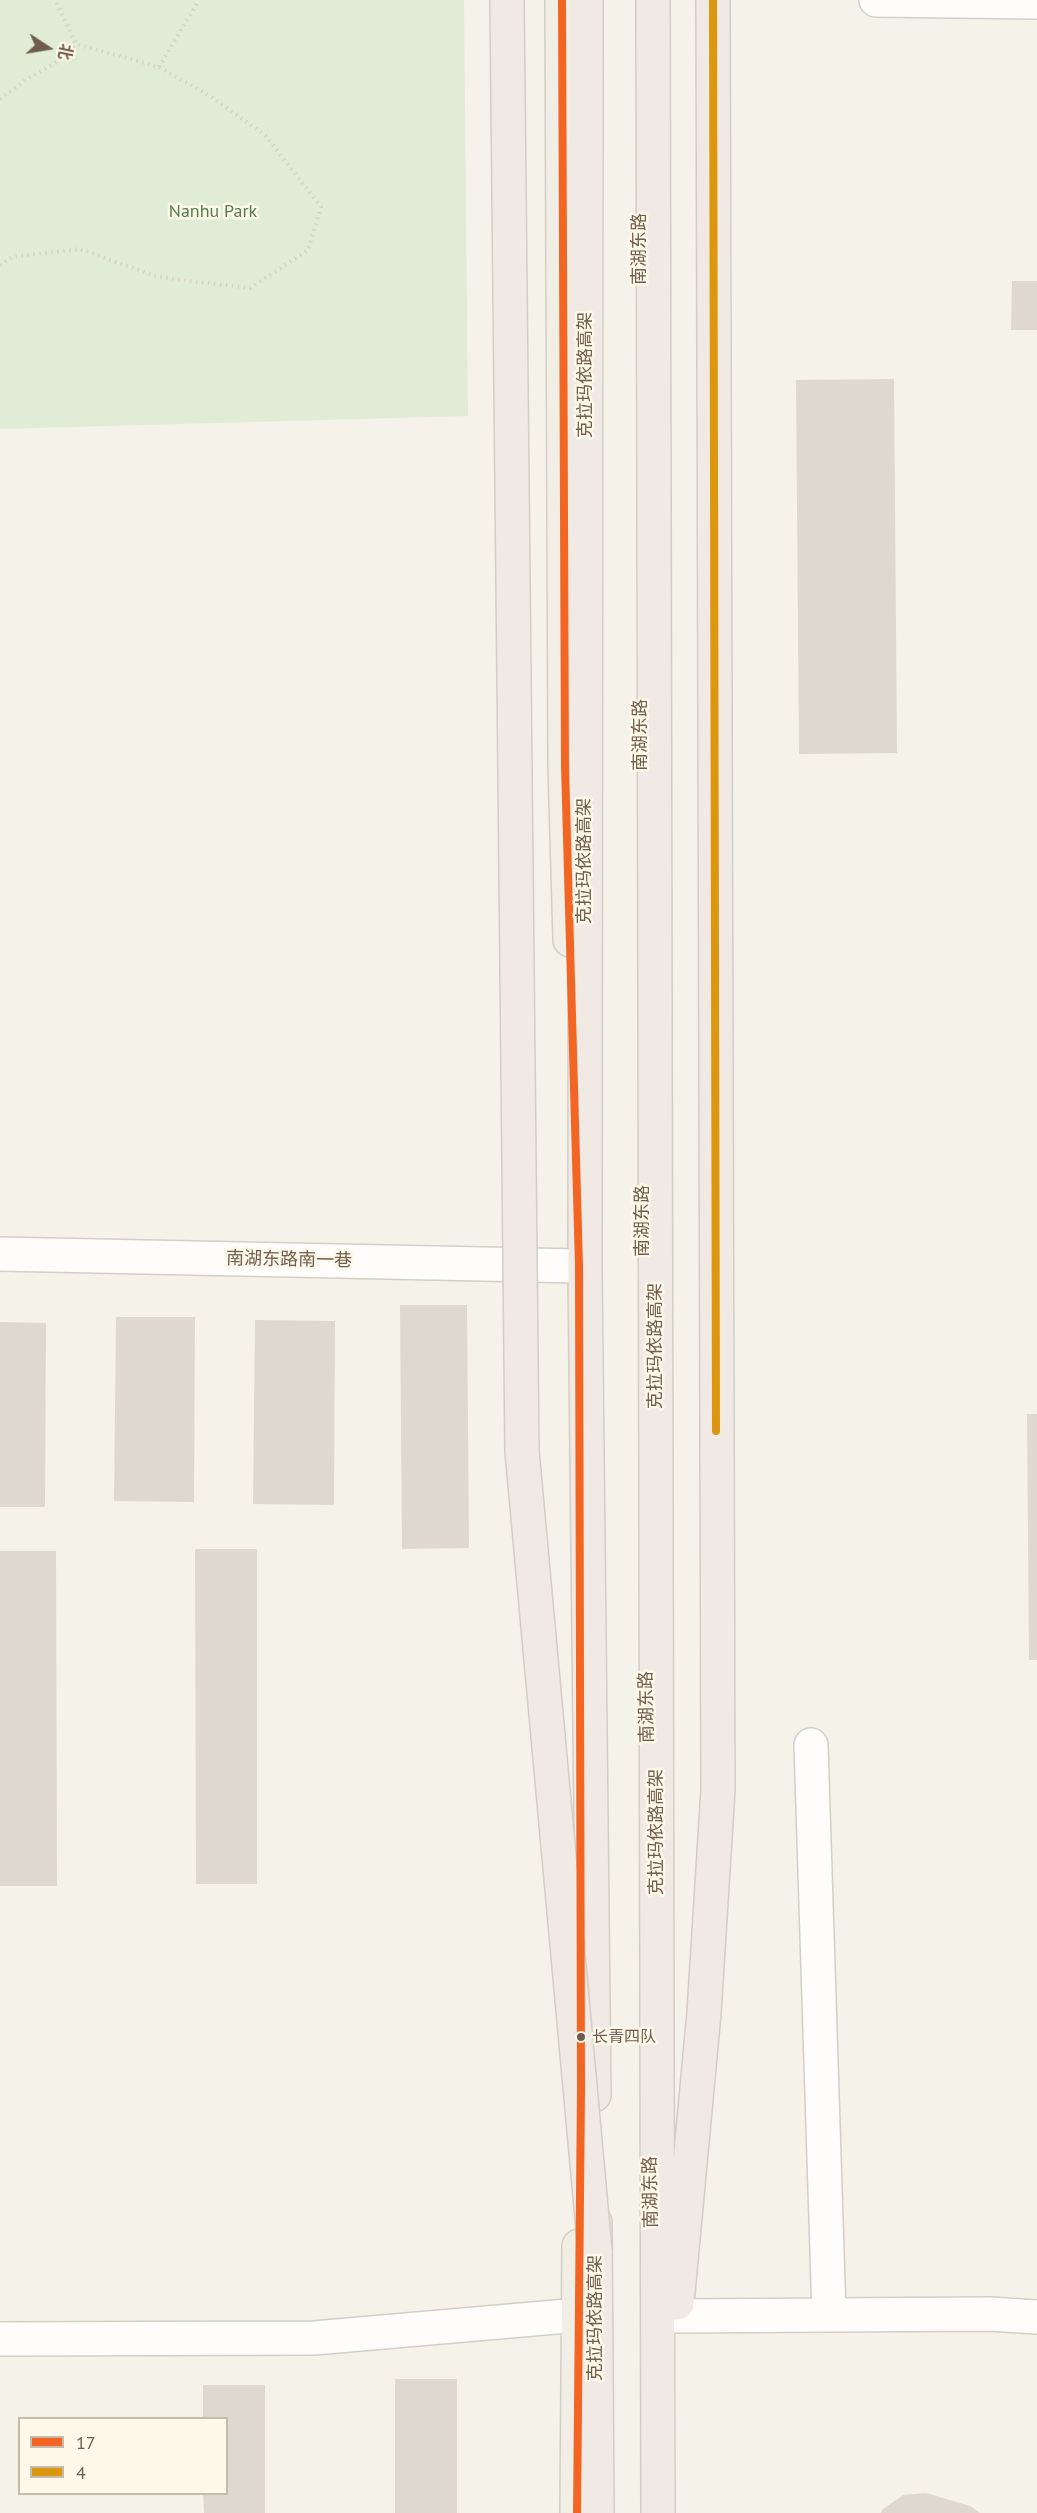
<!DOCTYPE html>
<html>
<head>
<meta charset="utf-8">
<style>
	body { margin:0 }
	#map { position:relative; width:1037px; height:2513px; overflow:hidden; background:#f5f2ea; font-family:"PT Sans","Noto Sans SC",sans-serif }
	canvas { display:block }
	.legend { position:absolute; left:18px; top:2417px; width:210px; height:78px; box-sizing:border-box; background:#fef8eb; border:2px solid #c6baab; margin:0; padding:8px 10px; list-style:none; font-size:18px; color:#715d4c }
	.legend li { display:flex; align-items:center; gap:12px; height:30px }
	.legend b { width:30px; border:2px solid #c6baab }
	.north { position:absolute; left:18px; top:18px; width:60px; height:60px; -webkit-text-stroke:4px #fef8eb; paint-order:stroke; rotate:102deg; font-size:16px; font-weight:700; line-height:24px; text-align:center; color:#715d4c }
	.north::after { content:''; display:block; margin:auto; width:21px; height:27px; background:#715d4c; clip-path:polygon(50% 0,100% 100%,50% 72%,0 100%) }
</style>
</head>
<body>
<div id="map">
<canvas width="1037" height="2513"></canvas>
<ul class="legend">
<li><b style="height:8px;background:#f26522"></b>17</li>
<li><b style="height:8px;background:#dc970f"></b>4</li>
</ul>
<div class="north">北</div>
</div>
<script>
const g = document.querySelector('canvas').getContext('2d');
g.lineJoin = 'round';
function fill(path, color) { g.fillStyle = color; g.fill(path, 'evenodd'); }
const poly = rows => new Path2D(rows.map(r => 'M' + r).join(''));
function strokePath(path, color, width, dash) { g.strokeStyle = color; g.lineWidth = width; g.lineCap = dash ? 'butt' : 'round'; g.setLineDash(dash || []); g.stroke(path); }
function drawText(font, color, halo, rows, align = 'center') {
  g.font = font + ' "PT Sans","Noto Sans SC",sans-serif'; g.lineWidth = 5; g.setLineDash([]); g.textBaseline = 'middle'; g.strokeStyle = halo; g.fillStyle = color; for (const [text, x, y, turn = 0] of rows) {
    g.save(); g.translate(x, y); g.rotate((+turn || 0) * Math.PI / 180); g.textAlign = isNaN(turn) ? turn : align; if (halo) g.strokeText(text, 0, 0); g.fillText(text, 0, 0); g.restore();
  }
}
fill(poly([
	[0,0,464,0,468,416,0,429]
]), '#e0ecd5');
fill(poly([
	[1012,281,1037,281,1037,330,1011,330],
	[894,379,897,753,799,754,796,380],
	[400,1305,467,1305,469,1548,402,1549],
	[116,1317,195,1317,194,1502,114,1501],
	[255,1320,335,1321,334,1505,253,1504],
	[0,1322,46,1323,45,1507,0,1507],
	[1027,1414,1037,1414,1037,1660,1029,1660],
	[195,1549,257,1549,257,1884,196,1884],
	[0,1551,56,1551,57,1886,0,1886],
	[395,2379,457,2379,457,2513,395,2513],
	[203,2385,265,2385,265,2513,204,2513,203,2494,226,2494,226,2418,203,2418],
	[926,2493,970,2506,980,2513,881,2513,882,2510,903,2495]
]), '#ded8d0');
const minor = poly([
	[876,0,1037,2],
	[0,1254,579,1266],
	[811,1745,829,2315],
	[676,2316,990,2314,1037,2317],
	[0,2339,314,2338,579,2315]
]);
const major = poly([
	[562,0,565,766,570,940],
	[577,2513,579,2246]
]);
const highway = poly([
	[586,0,585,1269,594,2095],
	[653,0,658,2513],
	[595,2222,597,2513],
	[677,2303,704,2013,718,1790,713,0]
]);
strokePath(minor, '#d4cec7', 36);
strokePath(major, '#d4cdc6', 36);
strokePath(highway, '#d4cdc6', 36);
strokePath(poly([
	[159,67,199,0],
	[0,99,27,79,57,62,76,44],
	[0,265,12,257,80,249,158,277,250,288,308,250,321,207,265,135,210,96,159,67,76,44,55,0]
]), '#d7d0cb', 4, [1.5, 4.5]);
strokePath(minor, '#fefdfc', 33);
strokePath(major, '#f1eee6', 33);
strokePath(highway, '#f0e9e4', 33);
const highwayBridge = poly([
	[507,0,522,1451,595,2251]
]);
strokePath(highwayBridge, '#d4cdc6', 36, []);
strokePath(highwayBridge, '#f0e9e4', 33);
strokePath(poly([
	[562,0,565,766,579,1266,581,2090,577,2513]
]), '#f26522', 8);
strokePath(poly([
	[713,0,716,1431]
]), '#dc970f', 8);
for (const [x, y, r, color] of [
	[581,2037,5,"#715d4c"]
]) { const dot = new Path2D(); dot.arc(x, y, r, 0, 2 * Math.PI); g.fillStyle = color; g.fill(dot); strokePath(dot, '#fef8eb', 2); }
drawText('16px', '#715d4c', '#fef8eb', [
	["长青四队",592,2037]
], 'left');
drawText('18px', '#537c48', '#fef8eb', [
	["Nanhu Park",213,212]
]);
drawText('18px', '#715d4c', '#fef8eb', [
	["南湖东路",640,249,-90],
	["克拉玛依路高架",586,375,-90],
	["南湖东路",641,735,-90],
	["克拉玛依路高架",585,861,-90],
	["南湖东路",643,1221,-90],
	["南湖东路南一巷",289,1260,1],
	["克拉玛依路高架",656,1346,-90],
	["南湖东路",647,1707,-91],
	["克拉玛依路高架",657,1832,-90],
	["南湖东路",651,2192,-91],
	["克拉玛依路高架",596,2318,-90]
]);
</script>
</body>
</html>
